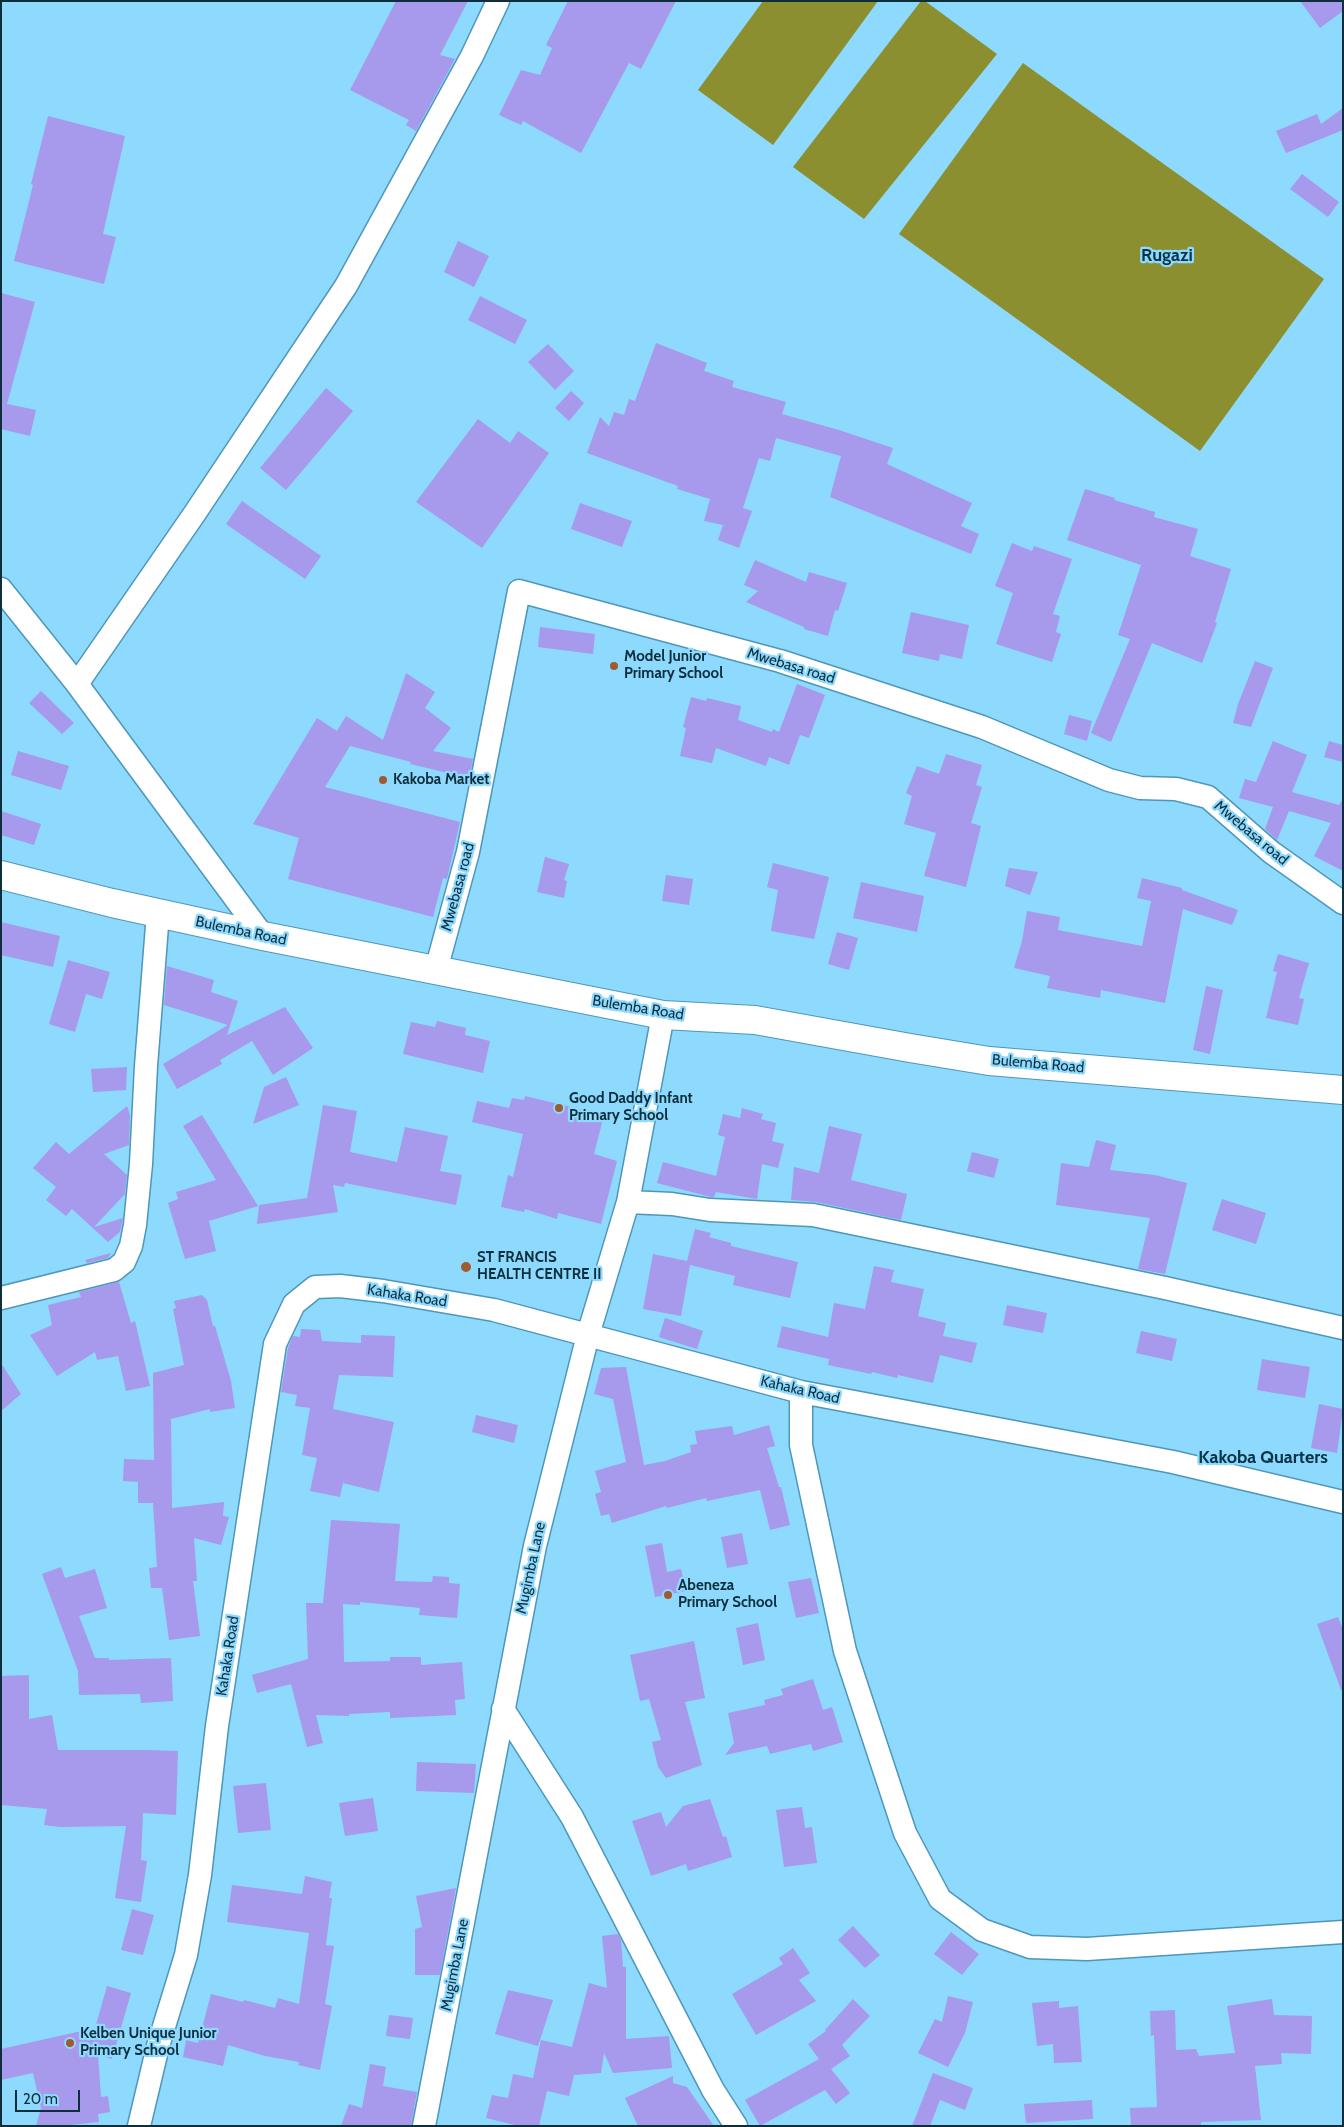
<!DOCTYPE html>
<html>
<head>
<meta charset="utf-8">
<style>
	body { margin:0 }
	#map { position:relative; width:1344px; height:2127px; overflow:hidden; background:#8ed9fe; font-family:Cabin,sans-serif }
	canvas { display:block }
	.frame { position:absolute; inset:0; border:2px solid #0e2e3c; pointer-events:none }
	.scale { position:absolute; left:15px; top:2090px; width:65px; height:22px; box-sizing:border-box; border:2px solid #0e2e3c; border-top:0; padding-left:6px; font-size:15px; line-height:18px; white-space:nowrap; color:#0e2e3c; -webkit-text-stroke:4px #8ed9fe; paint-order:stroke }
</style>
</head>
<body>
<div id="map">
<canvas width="1344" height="2127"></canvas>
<div class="frame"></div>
<div class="scale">20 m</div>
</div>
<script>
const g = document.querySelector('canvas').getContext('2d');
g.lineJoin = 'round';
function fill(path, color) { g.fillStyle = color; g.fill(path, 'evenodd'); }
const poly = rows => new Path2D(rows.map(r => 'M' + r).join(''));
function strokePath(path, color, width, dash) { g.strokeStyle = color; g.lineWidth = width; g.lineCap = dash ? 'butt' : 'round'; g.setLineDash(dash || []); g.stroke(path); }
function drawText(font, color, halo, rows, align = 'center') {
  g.font = font + ' Cabin,sans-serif'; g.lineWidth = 4.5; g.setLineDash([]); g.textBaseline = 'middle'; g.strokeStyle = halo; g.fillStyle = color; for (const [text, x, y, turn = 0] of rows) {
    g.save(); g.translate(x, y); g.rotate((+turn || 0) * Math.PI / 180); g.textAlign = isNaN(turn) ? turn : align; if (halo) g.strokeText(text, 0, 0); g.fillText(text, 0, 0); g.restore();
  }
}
fill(poly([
	[763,1,878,1,773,145,698,90],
	[921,1,925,1,997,54,864,219,793,167],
	[1023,63,1324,279,1200,451,899,234]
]), '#8c8f2f');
fill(poly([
	[396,1,468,1,440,55,455,59,416,131,406,125,409,120,350,90],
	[568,1,676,1,641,69,629,63,581,153,523,121,521,125,499,115,521,70,540,75,552,48,546,45],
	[1300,1,1343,1,1343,11,1320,28],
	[1343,108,1343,130,1286,153,1276,131,1317,114,1321,124],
	[48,116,125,136,103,234,116,237,104,284,14,261,33,185,31,184],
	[1302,174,1339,202,1328,217,1290,189],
	[458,241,489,256,474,287,444,272],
	[1,293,35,302,7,404,36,410,30,436,1,429],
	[480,296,527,320,515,344,468,320],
	[656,343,707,363,704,371,734,381,732,387,786,402,782,414,839,430,893,448,887,464,972,503,961,526,979,534,971,554,830,497,841,456,776,438,770,461,759,458,743,508,752,511,739,548,718,540,723,525,704,521,710,499,677,489,678,486,587,453,600,417,609,426,614,412,624,415,629,399,635,401],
	[548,344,574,371,555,390,528,362],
	[326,388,353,411,286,490,260,468],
	[571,391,584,403,569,421,555,408],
	[478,419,510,443,518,431,549,453,482,548,416,502],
	[1085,489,1115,498,1114,500,1155,512,1154,517,1198,529,1190,556,1231,569,1215,622,1217,623,1202,663,1152,643,1111,742,1091,733,1130,639,1118,635,1141,565,1067,540],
	[242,501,321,556,305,579,226,524],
	[580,503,632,521,622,547,571,529],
	[1012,543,1032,551,1034,546,1072,559,1053,614,1060,616,1056,632,1061,634,1052,662,996,644,1013,593,995,586],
	[755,560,806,582,809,572,847,583,838,611,835,610,828,636,804,629,804,627,746,602,758,591,744,585],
	[911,612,969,625,962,659,940,654,939,661,902,653],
	[540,627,595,634,593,654,538,647],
	[1255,661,1273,668,1251,727,1233,723,1238,704],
	[406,673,435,692,425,708,451,728,433,751,473,759,469,778,410,764,411,762,350,746,325,787,460,822,447,879,443,878,433,917,288,879,299,838,253,824,317,718,337,731,346,716,383,740],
	[797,684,825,695,809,738,800,735,789,765,769,757,766,766,716,748,712,763,680,756,686,728,683,727,691,697,706,701,707,698,741,706,738,720,772,732,773,729,779,732],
	[41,691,74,723,62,734,29,703],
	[1069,715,1092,721,1087,741,1064,734],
	[1273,741,1307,755,1292,792,1339,805,1343,799,1343,871,1314,856,1331,823,1289,811,1277,840,1265,829,1273,807,1239,798,1245,779,1256,782],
	[1329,741,1343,745,1343,762,1324,757],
	[18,751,69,766,61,790,11,775],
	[946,754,982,765,976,785,982,787,971,823,981,826,966,887,924,876,936,833,904,824,912,796,906,793,917,766,939,774],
	[1,811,41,824,34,845,1,835],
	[545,857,569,864,564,880,567,881,564,898,537,892],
	[773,863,829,877,814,939,771,931,778,890,767,887],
	[1009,868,1038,872,1030,895,1005,886],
	[666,875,693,879,689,905,662,901],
	[1142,878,1182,888,1182,890,1238,910,1232,925,1183,909,1165,1003,1101,990,1100,998,1047,988,1050,976,1014,968,1022,941,1027,911,1060,917,1058,930,1142,946,1151,901,1137,898],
	[861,882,924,896,917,932,853,918],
	[1,922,60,936,53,967,1,955],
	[837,932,858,938,849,970,828,964],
	[1278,954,1309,963,1299,998,1304,999,1298,1025,1266,1018,1277,972,1273,971],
	[68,960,110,972,102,999,86,994,75,1032,49,1024],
	[167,966,214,980,211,992,238,1001,227,1035,285,1007,313,1048,273,1075,252,1041,220,1060,222,1064,177,1089,163,1064,228,1025,164,1005],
	[1206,986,1223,990,1210,1054,1193,1050],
	[437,1021,466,1028,465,1035,490,1041,483,1073,403,1054,411,1022,435,1027],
	[127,1067,126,1090,93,1092,91,1069],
	[286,1077,299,1105,253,1124,264,1087],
	[525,1096,604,1115,594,1154,617,1161,601,1224,558,1213,557,1219,525,1209,524,1212,501,1207,508,1175,513,1177,523,1134,472,1122,477,1101,509,1108,512,1098,524,1100],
	[323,1105,357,1111,350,1152,397,1162,405,1127,448,1136,440,1171,462,1175,456,1205,345,1183,344,1187,333,1185,338,1212,257,1224,259,1205,307,1198],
	[127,1106,130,1115,129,1145,104,1154,127,1175,125,1194,94,1227,123,1218,120,1232,108,1242,72,1209,66,1216,46,1200,56,1187,33,1168,56,1142,69,1154],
	[742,1108,763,1114,761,1119,776,1123,772,1141,784,1144,778,1168,762,1164,757,1199,716,1192,714,1197,711,1197,657,1183,663,1162,716,1176,725,1137,718,1135,723,1114,740,1118],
	[202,1115,258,1206,209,1221,216,1251,185,1259,168,1203,178,1199,176,1192,216,1180,183,1126],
	[829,1126,862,1134,851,1180,907,1194,901,1220,816,1202,791,1200,794,1167,819,1173],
	[1096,1140,1116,1145,1110,1170,1155,1175,1187,1183,1165,1274,1138,1269,1150,1218,1056,1205,1061,1163,1089,1167],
	[972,1152,999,1159,994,1178,967,1171],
	[1222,1199,1266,1213,1256,1244,1212,1230],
	[695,1229,711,1233,709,1237,731,1243,731,1246,798,1262,790,1298,733,1285,735,1276,690,1265,681,1316,643,1309,653,1254,687,1261],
	[111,1253,108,1258,87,1263,85,1260],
	[874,1266,894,1270,891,1282,924,1289,918,1316,946,1323,943,1336,977,1343,972,1363,940,1355,933,1383,898,1375,897,1378,872,1372,871,1374,828,1365,829,1359,777,1347,782,1326,828,1337,834,1303,865,1309],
	[119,1282,131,1323,135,1321,150,1386,126,1391,118,1356,97,1360,95,1352,57,1376,30,1335,52,1325,48,1305,81,1297,79,1292],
	[202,1295,207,1300,213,1326,215,1326,231,1381,235,1408,210,1412,210,1409,171,1419,172,1508,224,1502,223,1516,229,1517,221,1545,194,1538,197,1581,193,1581,200,1636,169,1640,162,1588,151,1588,149,1568,157,1567,153,1503,138,1503,138,1482,123,1481,124,1459,154,1460,153,1373,184,1365,173,1309,176,1308,174,1301],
	[1007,1305,1047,1313,1043,1333,1003,1325],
	[665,1318,703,1331,697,1349,659,1337],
	[301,1329,320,1330,322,1341,361,1343,361,1335,395,1336,393,1377,339,1375,333,1409,394,1422,379,1492,343,1483,340,1497,310,1491,317,1458,302,1455,310,1408,295,1406,297,1395,281,1392,288,1348,293,1336,300,1337],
	[1141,1331,1177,1339,1172,1361,1136,1353],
	[1262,1359,1310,1367,1305,1398,1257,1390],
	[1,1363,21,1394,1,1411],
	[626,1367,644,1465,665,1461,691,1452,690,1445,697,1444,695,1431,732,1426,734,1435,769,1425,775,1446,767,1448,779,1487,781,1487,790,1525,770,1530,760,1490,707,1501,706,1498,667,1508,666,1506,612,1523,609,1514,601,1516,595,1494,601,1492,595,1471,626,1462,613,1399,594,1394,601,1368],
	[1319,1404,1343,1409,1337,1453,1311,1448],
	[476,1415,518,1425,514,1443,472,1432],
	[331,1520,400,1524,395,1581,432,1582,433,1576,449,1577,449,1583,460,1584,457,1618,419,1615,420,1608,360,1602,360,1605,343,1604,344,1662,390,1661,390,1657,421,1657,421,1665,462,1662,465,1699,455,1700,456,1715,390,1718,390,1712,349,1714,349,1716,316,1715,323,1743,307,1747,291,1684,257,1693,252,1675,308,1659,306,1603,323,1603],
	[742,1533,748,1564,727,1568,721,1537],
	[662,1543,667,1572,681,1569,686,1591,655,1597,645,1546],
	[61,1567,65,1578,95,1569,107,1608,79,1616,95,1658,109,1658,109,1660,171,1658,173,1701,141,1703,140,1694,79,1695,78,1671,42,1574],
	[811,1578,819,1613,796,1618,788,1582],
	[1338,1617,1343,1629,1343,1690,1341,1690,1317,1624],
	[758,1623,765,1660,743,1665,736,1628],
	[694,1641,705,1698,685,1702,702,1765,666,1778,658,1767,652,1742,661,1740,649,1699,640,1701,630,1655],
	[29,1675,29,1719,52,1715,58,1750,146,1750,178,1751,176,1815,143,1813,141,1860,147,1861,141,1902,115,1898,126,1826,60,1827,44,1825,47,1809,1,1805,1,1676],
	[813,1679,823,1710,832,1707,843,1742,813,1751,811,1744,770,1754,767,1746,725,1755,734,1743,728,1713,765,1705,764,1700,783,1695,781,1689],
	[417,1762,476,1764,474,1793,416,1791],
	[266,1783,271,1830,238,1833,233,1786],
	[373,1798,378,1831,345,1836,339,1803],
	[710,1799,723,1837,726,1836,732,1857,688,1871,686,1864,651,1876,632,1821,661,1812,666,1827,683,1806],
	[802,1807,805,1828,812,1827,817,1863,784,1867,776,1810],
	[305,1876,332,1882,329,1898,332,1898,326,1945,334,1946,325,2004,332,2006,320,2070,298,2065,299,2062,265,2056,228,2045,223,2066,183,2057,186,2040,198,2043,211,1994,243,2002,244,2000,275,2008,278,1998,299,2004,309,1933,227,1922,232,1885,302,1894],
	[456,1888,440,1975,415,1975,415,1929,422,1927,416,1896],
	[132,1909,154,1915,143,1955,121,1950],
	[853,1926,880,1955,865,1968,838,1940],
	[951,1932,979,1954,962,1975,934,1954],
	[618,1934,621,1940,623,1967,626,1967,626,2039,669,2036,672,2068,613,2073,604,2053,601,2073,574,2075,569,2096,547,2091,539,2126,519,2126,486,2118,492,2095,508,2098,513,2074,533,2078,541,2040,572,2047,589,1983,607,1988,602,1936],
	[793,1948,810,1973,799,1980,816,2001,756,2035,732,1994,783,1964,779,1958],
	[107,1986,131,1993,112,2059,98,2055,101,2097,108,2096,110,2112,98,2114,99,2122,61,2126,36,2126,41,2108,33,2073,1,2080,1,2049,95,2028],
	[508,1990,553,2000,538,2046,495,2034],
	[948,1996,973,2002,965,2033,948,2067,918,2053,935,2019,942,2022],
	[853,1999,870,2016,842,2045,850,2056,831,2069,850,2093,836,2104,825,2090,760,2126,745,2100,819,2059,808,2044,826,2031,825,2030],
	[1272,1999,1274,2015,1312,2016,1311,2054,1281,2053,1282,2064,1255,2066,1261,2120,1201,2122,1201,2126,1131,2126,1130,2108,1157,2107,1154,2035,1151,2036,1150,2011,1175,2010,1176,2050,1196,2049,1199,2056,1235,2053,1227,2006],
	[1059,2001,1059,2008,1078,2006,1082,2062,1054,2063,1053,2044,1037,2046,1032,2003],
	[389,2015,413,2018,410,2039,386,2036],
	[370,2064,386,2067,383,2086,417,2092,411,2126,341,2126,349,2104,362,2108],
	[933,2073,973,2088,965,2110,940,2100,930,2126,912,2126],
	[673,2076,673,2083,687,2087,714,2126,638,2126,625,2098],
	[1092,2100,1093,2119,1026,2123,1024,2104]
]), '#a799eb');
const minor = poly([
	[1,589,77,684,263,936],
	[77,684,195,513,346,286,472,56,498,1],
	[436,970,468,852,519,591,780,661,982,727,1109,780,1140,788,1176,789,1208,797,1271,852,1343,903],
	[628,1202,672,1204,710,1210,813,1215,1165,1288,1343,1328],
	[1,1298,114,1270,124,1262,131,1246,135,1225,141,1164,146,1066,158,913],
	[801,1392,801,1445,845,1651,905,1833,940,1899,982,1930,1030,1947,1087,1949,1343,1932],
	[503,1709,572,1817,713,2090,736,2126],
	[139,2126,158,2046,186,1955,200,1875,217,1726,275,1344,294,1304,315,1287,340,1286,383,1291,494,1310,801,1392,1173,1462,1343,1502],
	[424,2126,535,1546,588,1335,628,1202,663,1015]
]);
const secondary = poly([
	[1,875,112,903,263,936,663,1015,755,1020,910,1048,989,1061,1343,1090]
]);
strokePath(minor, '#4d97ba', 25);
strokePath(secondary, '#4d97ba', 30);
strokePath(minor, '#fff', 22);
strokePath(secondary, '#fff', 28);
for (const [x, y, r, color] of [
	[614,666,5,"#9f5a2e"],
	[383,780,5,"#9f5a2e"],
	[559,1108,5,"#9f5a2e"],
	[466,1267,6,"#9f5a2e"],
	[668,1595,5,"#9f5a2e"],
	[70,2043,5,"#9f5a2e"]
]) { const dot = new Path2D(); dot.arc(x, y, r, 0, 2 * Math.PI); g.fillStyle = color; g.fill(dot); strokePath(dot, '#8ed9fe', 2); }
drawText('bold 15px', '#0e2e3c', '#8ed9fe', [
	["Model Junior",624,657],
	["Primary School",624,674],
	["Kakoba Market",393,780],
	["Good Daddy Infant",569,1099],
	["Primary School",569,1116],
	["ST FRANCIS",477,1258],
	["HEALTH CENTRE II",477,1275],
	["Abeneza",678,1586],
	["Primary School",678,1603],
	["Kelben Unique Junior",80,2034],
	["Primary School",80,2051]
], 'left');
drawText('15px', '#0e2e3c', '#8ed9fe', [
	["Mwebasa road",791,666,17],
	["Mwebasa road",1251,833,40],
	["Mwebasa road",458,887,-75],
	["Bulemba Road",241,931,12],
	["Bulemba Road",638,1008,9],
	["Bulemba Road",1038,1064,5],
	["Kahaka Road",407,1296,9],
	["Kahaka Road",800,1390,13],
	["Mugimba Lane",531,1568,-78],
	["Kahaka Road",228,1656,-81],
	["Mugimba Lane",455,1965,-79]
]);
drawText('bold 18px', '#0a3445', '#8ed9fe', [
	["Rugazi",1167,256],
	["Kakoba Quarters",1263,1458]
]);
</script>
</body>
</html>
